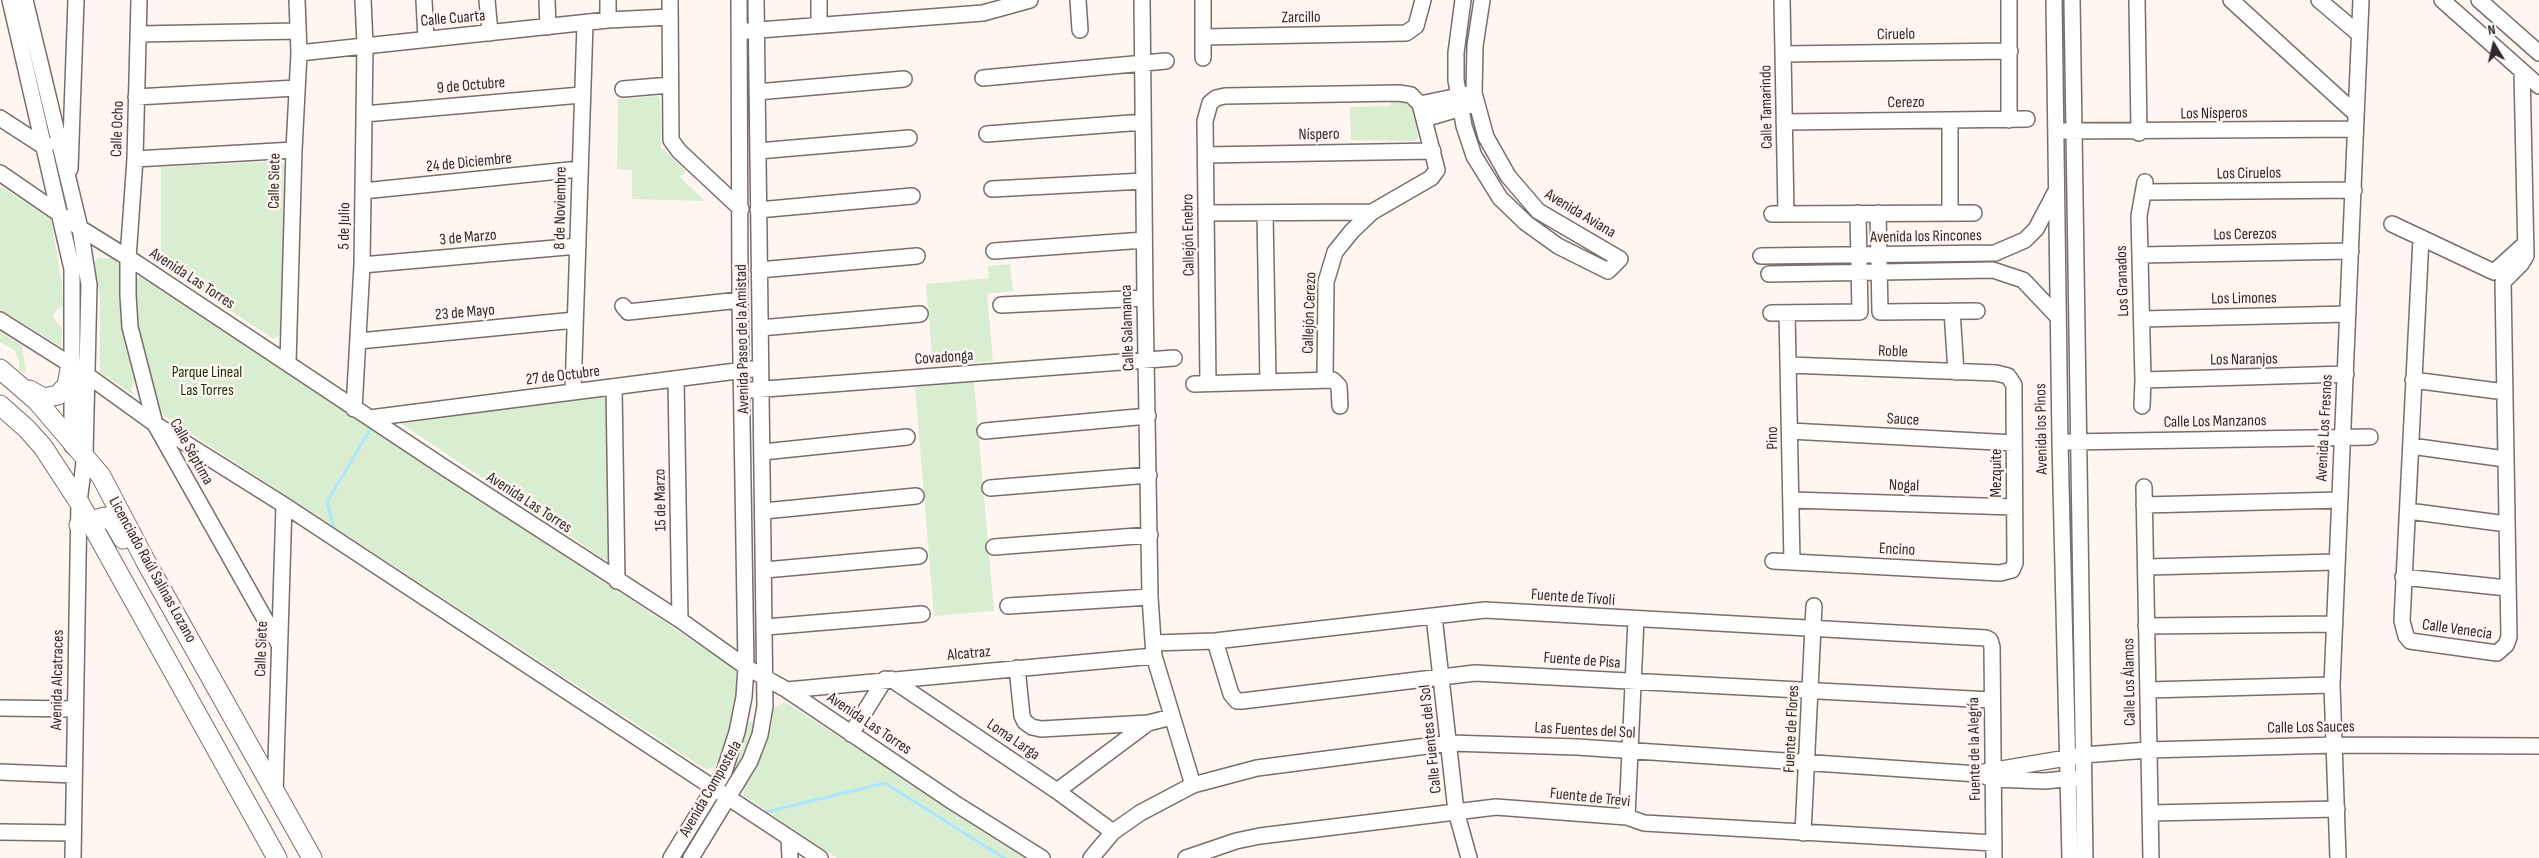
<!DOCTYPE html>
<html>
<head>
<meta charset="utf-8">
<style>
	body { margin:0 }
	#map { position:relative; width:2539px; height:858px; overflow:hidden; background:#fff5f1; font-family:"Sofia Sans Condensed",sans-serif }
	canvas { display:block }
	.north { position:absolute; left:2469px; top:20px; width:50px; height:50px; -webkit-text-stroke:4px #fff5f1; paint-order:stroke; rotate:351deg; font-size:14px; font-weight:700; line-height:20px; text-align:center; color:#2f2a29 }
	.north::after { content:''; display:block; margin:auto; width:18px; height:22px; background:#2f2a29; clip-path:polygon(50% 0,100% 100%,50% 72%,0 100%) }
</style>
</head>
<body>
<div id="map">
<canvas width="2539" height="858"></canvas>
<div class="north">N</div>
</div>
<script>
const g = document.querySelector('canvas').getContext('2d');
g.lineJoin = 'round';
function fill(path, color) { g.fillStyle = color; g.fill(path, 'evenodd'); }
const poly = rows => new Path2D(rows.map(r => 'M' + r).join(''));
function strokePath(path, color, width, dash) { g.strokeStyle = color; g.lineWidth = width; g.lineCap = dash ? 'butt' : 'round'; g.setLineDash(dash || []); g.stroke(path); }
function drawText(font, color, halo, rows, align = 'center') {
  g.font = font + ' "Sofia Sans Condensed",sans-serif'; g.lineWidth = 5; g.setLineDash([]); g.textBaseline = 'middle'; g.strokeStyle = halo; g.fillStyle = color; for (const [text, x, y, turn = 0] of rows) {
    g.save(); g.translate(x, y); g.rotate((+turn || 0) * Math.PI / 180); g.textAlign = isNaN(turn) ? turn : align; if (halo) g.strokeText(text, 0, 0); g.fillText(text, 0, 0); g.restore();
  }
}
fill(poly([
	[658,96,660,99,661,147,686,171,680,177,705,201,632,199,632,170,617,169,618,99],
	[1390,98,1413,102,1418,138,1414,141,1351,140,1350,107,1391,106],
	[281,161,285,166,280,335,274,339,161,266,161,167],
	[0,186,51,219,62,283,63,306,56,310,53,317,56,322,62,327,61,347,0,309],
	[98,258,111,258,117,261,120,266,120,315,135,380,131,389,135,396,100,372,100,297,94,263],
	[1010,264,1013,291,987,294,993,361,933,366,926,284,989,278,988,266],
	[140,276,736,669,736,693,727,740,715,767,709,769,702,767,158,412,136,319,136,279],
	[0,332,22,346,26,373,19,370,19,360,14,350,0,342],
	[972,379,974,382,994,611,934,616,915,387,917,384],
	[601,395,607,400,612,558,607,561,399,422,401,416],
	[784,703,788,704,1028,858,837,858,744,796,743,791,771,728,773,708],
	[745,720,757,722,745,755,730,785,725,783,739,751]
]), '#d9edd0');
strokePath(poly([
	[334,528,327,502,371,428],
	[766,812,885,783,1004,858]
]), '#ade7ff', 3);
const minor = poly([
	[10,0,72,269,72,446],
	[25,0,80,228,89,285,85,455,79,502,73,858],
	[139,0,135,159,128,258,128,295,130,327,155,424,279,644],
	[424,0,426,39],
	[487,0,490,33],
	[547,0,548,27],
	[608,0,608,20],
	[670,0,671,140,679,151,741,209],
	[1078,0,1080,30],
	[1142,0,1145,298,1150,597,1154,656,1193,785],
	[1463,0,1456,53,1456,80,1464,126,1474,156,1500,198,1526,223,1558,246,1608,271,1620,259,1538,211,1508,176,1486,137,1474,93,1475,46,1482,0],
	[1782,0,1786,213],
	[2054,0,2060,442,2070,858],
	[2072,0,2085,858],
	[2137,0,2139,133],
	[2231,0,2355,113],
	[2319,0,2359,34],
	[2442,0,2539,86],
	[2479,0,2539,53],
	[819,25,819,0],
	[746,31,983,13,1030,0],
	[138,34,298,31],
	[1203,37,1406,33,1416,26,1423,0],
	[299,53,608,20,670,17],
	[1783,54,2010,51],
	[1203,58,1203,0],
	[983,78,1166,61],
	[623,89,670,85],
	[757,92,904,79],
	[136,97,296,88],
	[1420,104,1468,94],
	[364,114,581,95],
	[0,118,43,146,47,145],
	[1424,119,1468,106],
	[2009,120,2009,0],
	[1784,122,2027,119],
	[2064,131,2355,129],
	[987,134,1143,122],
	[758,151,909,138],
	[1206,155,1433,151],
	[135,159,294,150],
	[70,169,76,0],
	[0,173,80,228,138,264,442,466,680,620,746,667,787,690,953,802,1042,858],
	[992,189,1144,181],
	[363,191,579,169],
	[2144,192,2354,190],
	[758,210,912,196],
	[1950,212,1950,120],
	[1206,213,1372,212],
	[1265,213,1268,382],
	[1878,213,1880,312,1977,311],
	[1772,214,1974,213],
	[2392,224,2494,272,2526,243],
	[2421,238,2402,621,2406,636,2410,641,2497,653,2506,645,2509,637,2503,282,2521,264,2526,256,2522,72],
	[994,251,1144,240],
	[2140,255,2351,251],
	[1761,256,1995,253,2025,240,2036,229,2056,191],
	[362,265,578,246],
	[759,270,917,256],
	[1769,274,1993,270,2023,280,2058,317],
	[1001,305,1145,298],
	[623,306,628,312,740,300],
	[1952,311,1956,372],
	[1771,313,1860,312,1858,213],
	[1787,313,1792,562],
	[2142,319,2348,314],
	[0,320,87,375,155,424,284,505,820,858],
	[760,328,920,314],
	[359,341,575,320],
	[288,363,294,150,299,53,297,0],
	[676,379,680,620],
	[2143,380,2346,374],
	[2413,380,2505,392],
	[1208,383,1205,121,1210,103,1216,98,1225,96,1399,93,1411,95,1420,104,1437,170,1431,178,1372,212,1352,231,1335,252,1326,282,1325,380],
	[1194,384,1333,380,1339,386,1340,406],
	[614,387,617,581],
	[752,390,1174,358],
	[573,392,585,24],
	[2142,406,2143,380,2139,216,2145,182],
	[354,409,362,265,365,44,363,0],
	[370,418,752,369],
	[985,431,1148,416],
	[1790,431,2014,443],
	[2069,442,2370,437],
	[2411,446,2505,459],
	[763,452,907,437],
	[2144,487,2151,858],
	[990,488,1149,475],
	[1792,500,2014,507],
	[2144,505,2340,500],
	[764,511,916,496],
	[2408,511,2507,524],
	[994,547,1150,535],
	[1773,561,2000,573,2012,570,2015,563,2014,399,2014,385,2008,376,1996,373,1789,365],
	[2147,567,2336,562],
	[765,570,919,556],
	[2403,577,2507,588],
	[1008,606,1150,597],
	[1434,616,1456,811,1469,858],
	[2146,626,2335,624],
	[766,627,922,614],
	[1215,641,1231,694,1237,701,1242,701,1475,673,1991,700],
	[1153,643,1215,641,1485,610,1986,638,1990,640,1992,647,1994,858],
	[1017,668,1022,716,1025,722,1032,727,1041,729,1148,723],
	[891,679,1057,791,1113,832],
	[787,690,1154,656],
	[2148,690,2332,685],
	[0,708,75,709],
	[851,734,885,679],
	[0,772,74,775],
	[1984,772,2084,755,2148,750,2335,745,2539,746],
	[1057,791,1148,723,1172,717],
	[275,794,284,505],
	[2150,813,2337,809],
	[1627,817,1636,619],
	[0,832,73,833],
	[1803,833,1814,606],
	[789,838,790,858],
	[671,858,724,772,737,732,744,697,746,667,740,300,739,0],
	[691,858,750,761,760,735,765,706,756,0],
	[1091,858,1113,832,1140,813,1193,785,1257,768,1450,743,1577,747,1978,774,1993,779,2020,780,2045,781,2084,777],
	[1186,858,1236,841,1260,836,1496,807,1627,817,1644,823,1994,843],
	[2338,858,2332,685,2361,0]
]);
const major = poly([
	[0,369,37,401,101,476,146,562,312,858],
	[29,390,44,398,58,395,67,385,71,364],
	[0,405,27,429,43,447,79,502,277,858],
	[79,525,104,517,113,522,123,539]
]);
strokePath(minor, '#796e6a', 18);
strokePath(major, '#796e6a', 21);
strokePath(minor, '#fff', 15);
strokePath(major, '#fff', 19);
drawText('16px', '#2f2a29', '#fff5f1', [
	["Zarcillo",1301,18,-1],
	["Calle Cuarta",453,19,-5],
	["Ciruelo",1896,35,-1],
	["9 de Octubre",471,86,-5],
	["Cerezo",1906,103,-1],
	["Calle Tamarindo",1767,107,-91],
	["Los Nísperos",2214,114,-1],
	["Calle Ocho",118,129,-88],
	["Níspero",1319,135,-1],
	["24 de Diciembre",469,163,-6],
	["Los Ciruelos",2249,174,-1],
	["Calle Siete",275,181,-89],
	["8 de Noviembre",561,208,-89],
	["Avenida Aviana",1580,214,31],
	["5 de Julio",345,226,-89],
	["Callejón Enebro",1189,235,-91],
	["Los Cerezos",2245,235,-1],
	["Avenida los Rincones",1926,237,-1],
	["3 de Marzo",468,238,-5],
	["Avenida Las Torres",192,279,33],
	["Los Granados",2123,281,-92],
	["Los Limones",2244,299,-1],
	["23 de Mayo",465,313,-5],
	["Callejón Cerezo",1310,313,-88],
	["Calle Salamanca",1128,328,-92],
	["Avenida Paseo de la Amistad",743,339,-91],
	["Roble",1893,352,2],
	["Covadonga",944,358,-4],
	["Los Naranjos",2244,360,-1],
	["27 de Octubre",563,376,-7],
	["Sauce",1903,420,3],
	["Calle Los Manzanos",2215,422,-1],
	["Avenida Los Fresnos",2325,428,-87],
	["Avenida los Pinos",2042,429,-91],
	["Pino",1773,438,-91],
	["Calle Séptima",191,452,61],
	["Mezquite",1997,473,-90],
	["Nogal",1904,486,2],
	["15 de Marzo",661,500,-91],
	["Avenida Las Torres",529,503,33],
	["Encino",1897,550,3],
	["Licenciado Raúl Salinas Lozano",152,570,61],
	["Fuente de Tívoli",1573,598,4],
	["Calle Venecia",2457,630,8],
	["Calle Siete",262,649,-88],
	["Alcatraz",969,654,-5],
	["Fuente de Pisa",1582,661,4],
	["Avenida Alcatraces",58,680,-89],
	["Calle Los Álamos",2130,682,-91],
	["Avenida Las Torres",869,724,34],
	["Calle Los Sauces",2311,728,-1],
	["Fuente de Flores",1792,729,-87],
	["Las Fuentes del Sol",1585,731,3],
	["Calle Fuentes del Sol",1431,739,-96],
	["Loma Larga",1013,740,34],
	["Fuente de la Alegría",1975,749,-91],
	["Avenida Compostela",711,789,-60],
	["Fuente de Trevi",1590,798,6]
]);
drawText('16px', '#163205', '#fff5f1', [
	["Parque Lineal",207,373],
	["Las Torres",207,391]
]);
</script>
</body>
</html>
